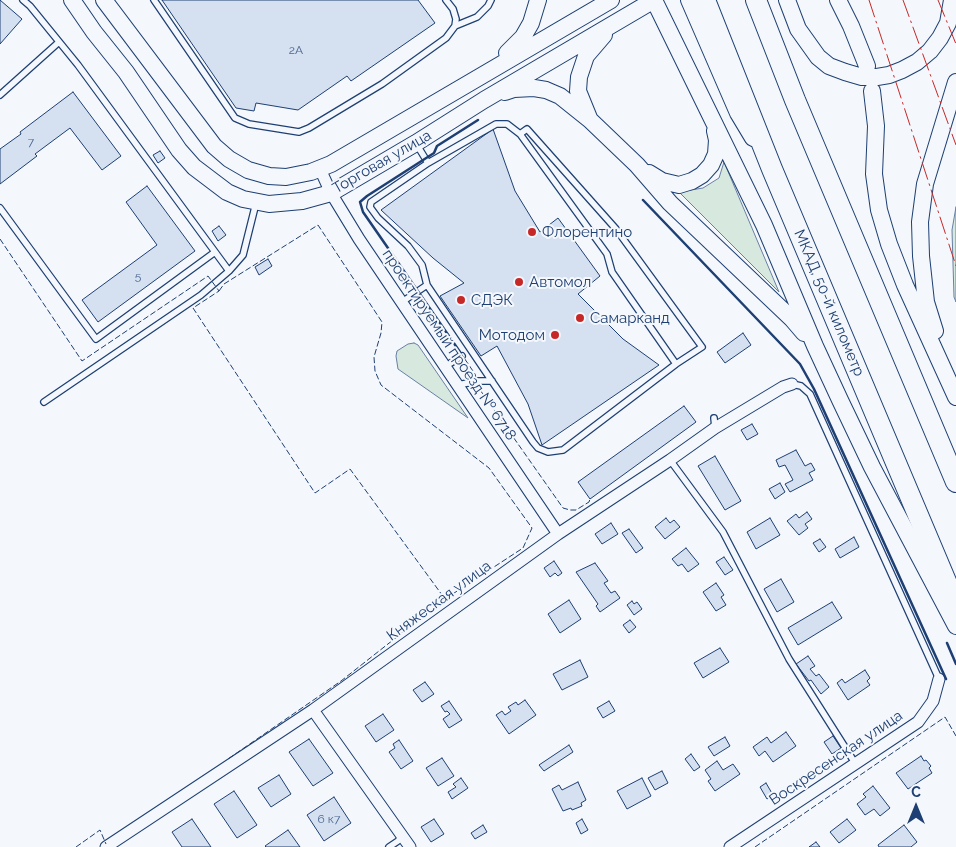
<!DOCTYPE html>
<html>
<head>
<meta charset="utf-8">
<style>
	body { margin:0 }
	#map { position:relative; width:956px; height:847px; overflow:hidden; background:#f4f7fb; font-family:Raleway,sans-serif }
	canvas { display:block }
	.north { position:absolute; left:891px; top:782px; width:50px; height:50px; -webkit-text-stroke:4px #f4f7fb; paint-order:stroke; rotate:0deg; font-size:14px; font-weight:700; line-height:20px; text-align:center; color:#1d3f73 }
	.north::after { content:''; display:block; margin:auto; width:18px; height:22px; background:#1d3f73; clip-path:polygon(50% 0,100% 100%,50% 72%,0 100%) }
</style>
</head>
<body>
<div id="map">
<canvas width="956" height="847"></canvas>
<div class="north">С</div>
</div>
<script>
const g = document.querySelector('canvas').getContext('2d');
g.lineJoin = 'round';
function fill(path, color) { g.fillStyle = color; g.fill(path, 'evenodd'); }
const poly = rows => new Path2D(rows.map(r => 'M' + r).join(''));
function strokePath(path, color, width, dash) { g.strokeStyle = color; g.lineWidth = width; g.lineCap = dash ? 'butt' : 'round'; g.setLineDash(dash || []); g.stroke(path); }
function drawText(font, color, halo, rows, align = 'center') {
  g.font = font + ' Raleway,sans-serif'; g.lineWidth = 4; g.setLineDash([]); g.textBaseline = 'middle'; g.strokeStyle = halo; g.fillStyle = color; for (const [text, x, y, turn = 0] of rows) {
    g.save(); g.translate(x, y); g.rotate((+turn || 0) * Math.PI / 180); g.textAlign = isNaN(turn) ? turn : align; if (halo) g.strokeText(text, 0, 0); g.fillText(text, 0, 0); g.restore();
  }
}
const green = poly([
	[724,162,779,292,679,192,703,188,719,178,724,162],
	[956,207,956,302,954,297,952,230,956,207],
	[414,343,418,345,468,418,398,369,396,356,397,351,408,344,414,343]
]);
fill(green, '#d7e8df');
strokePath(green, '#687fa3', 1);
const building = poly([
	[0,0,22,19,0,44,0,0],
	[162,0,418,0,435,23,351,81,347,76,298,110,256,103,254,111,236,108,162,0],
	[73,92,121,156,102,170,70,128,35,154,37,156,0,184,0,149,21,134,20,132,73,92],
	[493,129,515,191,540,232,558,218,600,276,578,294,623,339,659,365,542,445,528,404,497,346,481,356,440,296,464,283,433,258,381,210,493,129],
	[160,151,165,158,158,163,153,155,160,151],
	[147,186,195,251,98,322,82,300,157,245,126,202,147,186],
	[219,226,226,235,218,241,212,231,219,226],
	[268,259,272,266,259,275,255,267,268,259],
	[743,333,751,345,725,363,717,352,743,333],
	[684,406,696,422,590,499,578,482,684,406],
	[752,424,758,434,747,440,741,430,752,424],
	[796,450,805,466,811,463,815,470,809,473,813,480,790,492,785,484,793,480,785,465,779,467,776,460,796,450],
	[715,456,741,501,725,510,698,466,715,456],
	[780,483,785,492,775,499,769,489,780,483],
	[807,512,812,519,805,524,808,528,799,535,787,521,796,514,799,518,807,512],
	[666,518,670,523,674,520,680,527,665,539,655,527,666,518],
	[770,518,780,535,756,549,747,532,770,518],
	[611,523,618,534,602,544,595,534,611,523],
	[629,529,643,548,636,553,622,533,629,529],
	[854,537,859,547,840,558,835,549,854,537],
	[820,539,826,547,819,552,813,543,820,539],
	[686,548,699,564,688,572,682,564,678,566,672,559,686,548],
	[724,557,733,570,725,575,716,562,724,557],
	[554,561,562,573,558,576,555,573,550,577,544,568,554,561],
	[595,563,608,581,604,583,611,593,615,591,620,598,600,612,596,606,598,604,576,572,595,563],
	[781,579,794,602,777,612,764,589,781,579],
	[716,583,724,595,721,597,726,605,716,611,703,592,716,583],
	[569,600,581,619,560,633,548,614,569,600],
	[632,601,634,604,637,602,642,609,634,615,627,605,632,601],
	[832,602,842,618,798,645,788,628,832,602],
	[630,620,636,627,629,633,623,625,630,620],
	[720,648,729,662,703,678,694,663,720,648],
	[808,656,815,666,810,669,816,676,819,674,829,687,821,694,811,680,809,681,796,664,808,656],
	[580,660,588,677,562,690,553,674,580,660],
	[865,670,870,678,867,681,870,685,848,700,837,683,842,679,845,683,865,670],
	[425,682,434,694,422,702,413,690,425,682],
	[525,700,536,715,509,734,496,715,502,711,505,715,511,711,508,707,516,702,518,705,525,700],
	[449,701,462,720,449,728,443,719,450,714,447,711,445,712,441,706,449,701],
	[609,701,615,711,603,718,597,708,609,701],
	[383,714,394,730,376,742,365,726,383,714],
	[786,732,796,746,773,762,765,751,759,756,753,747,767,737,771,743,786,732],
	[833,736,841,748,832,754,824,742,833,736],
	[725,737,730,746,714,756,708,747,725,737],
	[309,739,333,773,313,786,289,752,309,739],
	[399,740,413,761,401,769,389,752,395,748,393,744,399,740],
	[569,745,573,752,544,771,539,765,569,745],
	[691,754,700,767,694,771,685,759,691,754],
	[921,756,924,761,926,760,931,766,929,768,932,773,908,789,896,773,921,756],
	[442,758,454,776,438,786,426,768,442,758],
	[717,761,723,770,733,764,740,774,715,791,708,781,711,779,705,770,717,761],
	[662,771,668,783,655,790,648,778,662,771],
	[279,775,291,794,271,807,258,788,279,775],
	[461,778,468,788,452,799,448,792,456,787,453,784,461,778],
	[642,778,651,796,627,809,617,791,642,778],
	[578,782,586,800,581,803,582,806,572,810,571,808,563,811,552,789,559,785,562,790,578,782],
	[766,783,773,795,767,799,760,787,766,783],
	[873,786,890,808,880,816,874,809,865,815,857,804,866,797,863,794,873,786],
	[234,791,257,825,237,838,214,804,234,791],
	[334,797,351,823,324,841,307,815,334,797],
	[192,819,211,847,182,847,172,832,192,819],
	[434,819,444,834,431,842,421,827,434,819],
	[582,819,588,830,581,834,576,823,582,819],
	[847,819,856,830,839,843,830,832,847,819],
	[483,825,487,832,475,839,471,833,483,825],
	[904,825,917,842,911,847,879,847,878,845,904,825],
	[288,830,300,847,266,847,265,846,288,830],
	[816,842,820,847,809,847,816,842]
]);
fill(building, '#d5e0f0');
strokePath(building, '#1d3f73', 1);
const lane = poly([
	[23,0,30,6,78,65,229,271],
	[154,0,235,118,249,124,299,132,309,128,382,84,446,38,455,26,456,19,453,9,446,0],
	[455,26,477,17,488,6,491,0],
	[0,95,59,42],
	[520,134,507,124,496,124,428,163,371,202,370,207,378,218,408,246,422,265,427,285,533,442,538,448,548,452,563,450,676,364,702,347,616,229,527,129,520,134,607,254,612,272,676,364],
	[417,145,428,163],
	[0,208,96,339,215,252],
	[402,302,427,285],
	[446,366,462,356],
	[792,384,801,386,810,394,939,679],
	[458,385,477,381,492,381],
	[44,402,201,295,229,271,243,255,256,203],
	[714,418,715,428],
	[670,460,723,532,789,659,855,763],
	[389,847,398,841,402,836]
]);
const street = poly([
	[320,169,331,193,359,239,558,534],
	[313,710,410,847],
	[106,847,313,710,558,534,670,460,715,428,783,387,792,384],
	[730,847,918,722,933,701,939,679]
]);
const secondary = poly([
	[72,0,94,32,126,72,179,150,194,167,227,192,243,199,269,204,302,201,331,193,416,143,484,100,654,0],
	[104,0,214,146,229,159,248,170,269,176,286,177,311,172,331,164,611,0],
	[654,0,764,225,815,346,840,400,872,467,956,626],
	[689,0,738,113,753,138],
	[787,0,798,29,818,57,829,66,845,72,862,77,877,77,889,75,902,70,917,62,930,51,940,38,948,23,952,0],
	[838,0,851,26,867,66],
	[507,53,523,37,531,23,538,0],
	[872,91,876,126,874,174,879,210,889,244,905,285,956,397],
	[505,92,514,89,534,88,546,90,560,96,590,120,637,165,670,203,792,319,804,333],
	[589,118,578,91,579,77,586,56,604,35],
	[649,173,662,181,679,185,692,181,702,175,711,165,716,154,717,140,715,131],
	[935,331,926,302,921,256,920,222,925,184,956,82]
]);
const highway = poly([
	[705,0,772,169,956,605],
	[756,0,795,100,956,482]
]);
strokePath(lane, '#1d3f73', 8);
strokePath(street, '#1d3f73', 13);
strokePath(secondary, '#1d3f73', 18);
strokePath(highway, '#1d3f73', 22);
strokePath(lane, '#f4f7fb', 5.5);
strokePath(street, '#f4f7fb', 11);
strokePath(secondary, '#f4f7fb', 16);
strokePath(highway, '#f4f7fb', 20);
strokePath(poly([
	[0,239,82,361,208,276,219,291,193,308,315,493,350,469,445,599,341,681,228,759],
	[219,291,224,284,318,225,382,322,381,333,374,357,375,371,381,385,489,468,532,528,523,548,445,599],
	[460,352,475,374,478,387,563,508,570,510,576,510,589,502,590,499],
	[76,847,100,830,106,844],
	[755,847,945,717,956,736]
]), '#1d3f73', 1, [6, 2.5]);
strokePath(poly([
	[643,200,800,364,814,389,946,679],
	[460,352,363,212,360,202,367,196,434,153,437,146,478,120],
	[947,643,956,664]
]), '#1d3f73', 2.5);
strokePath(poly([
	[869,0,956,266],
	[903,0,956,145],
	[938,0,956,44]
]), '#c62828', 1, [18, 4, 2.5, 4]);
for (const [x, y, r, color] of [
	[532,232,5,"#c62828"],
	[519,282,5,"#c62828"],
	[461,300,5,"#c62828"],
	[580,318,5,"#c62828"],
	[555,335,5,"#c62828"]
]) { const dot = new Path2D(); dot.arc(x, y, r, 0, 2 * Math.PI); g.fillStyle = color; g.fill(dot); strokePath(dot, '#f4f7fb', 2); }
drawText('12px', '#4b6792', null, [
	["2А",296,50],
	["7",31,142],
	["5",138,276],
	["6 к7",329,819]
]);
drawText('15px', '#1d3f73', '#f4f7fb', [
	["Торговая улица",382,162,-30],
	["МКАД, 50-й километр",829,303,67],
	["проектируемый проезд № 6718",449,345,56],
	["Княжеская улица",439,601,-36],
	["Воскресенская улица",836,758,-34]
]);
drawText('15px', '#1d3f73', '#f4f7fb', [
	["Флорентино",542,232],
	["Автомол",529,282],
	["СДЭК",471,300],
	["Самарканд",590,318],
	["Мотодом",545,335,"right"]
], 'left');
</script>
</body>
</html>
